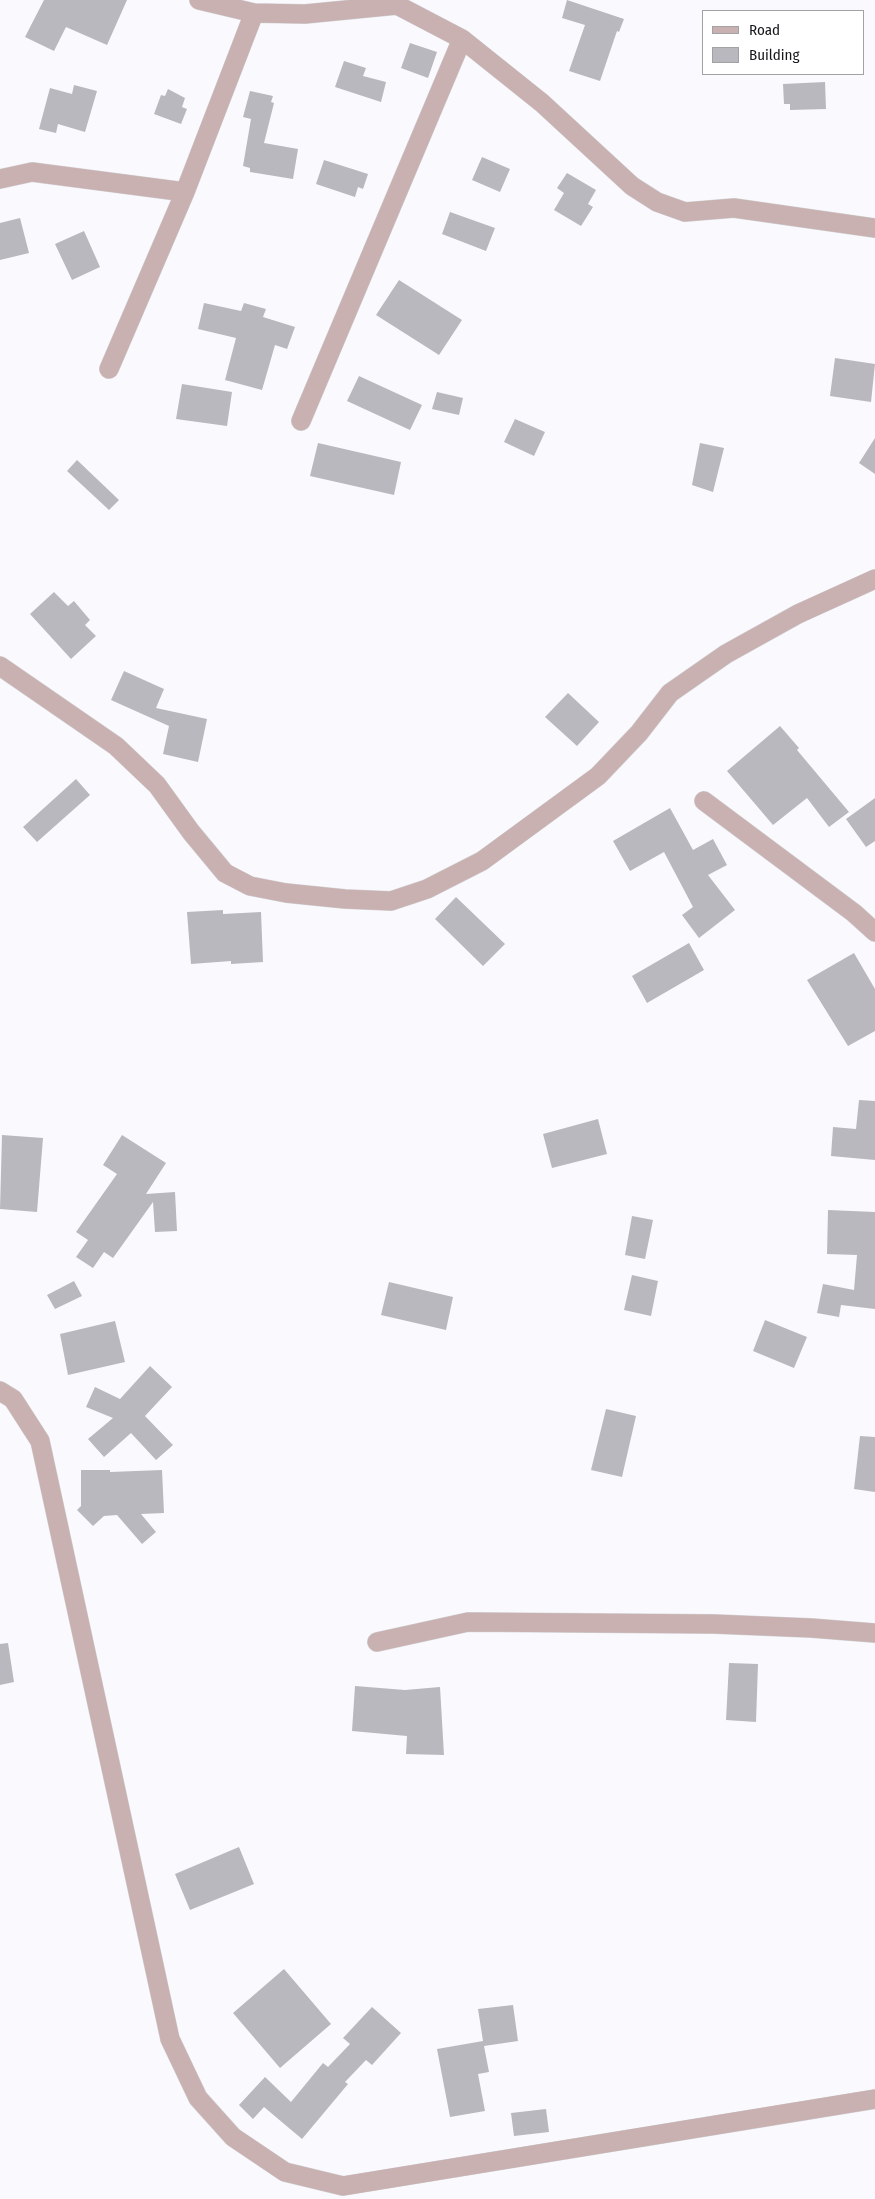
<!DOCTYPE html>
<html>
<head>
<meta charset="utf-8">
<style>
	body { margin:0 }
	#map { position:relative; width:875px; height:2199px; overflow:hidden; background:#f9f9fe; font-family:"Fira Sans Condensed",sans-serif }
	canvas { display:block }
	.legend { position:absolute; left:702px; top:10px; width:162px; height:65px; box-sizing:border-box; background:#fff; border:1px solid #a2a2a3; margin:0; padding:6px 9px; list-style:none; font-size:15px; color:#161719 }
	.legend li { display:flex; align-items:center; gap:10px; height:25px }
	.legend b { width:25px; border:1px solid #a2a2a3 }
</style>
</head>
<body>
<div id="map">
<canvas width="875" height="2199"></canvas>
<ul class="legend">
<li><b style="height:6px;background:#c8b1b0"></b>Road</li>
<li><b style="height:14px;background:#b9b8be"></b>Building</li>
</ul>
</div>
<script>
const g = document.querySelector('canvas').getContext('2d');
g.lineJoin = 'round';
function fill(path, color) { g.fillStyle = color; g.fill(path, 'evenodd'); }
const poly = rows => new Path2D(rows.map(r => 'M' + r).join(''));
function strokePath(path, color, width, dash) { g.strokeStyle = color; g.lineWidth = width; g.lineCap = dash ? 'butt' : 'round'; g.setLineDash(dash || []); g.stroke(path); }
fill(poly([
	[44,0,127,0,107,45,66,27,54,51,25,37],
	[567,0,624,19,619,32,617,31,600,81,569,71,585,25,562,18],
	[410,43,437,52,428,78,401,68],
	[344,61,366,68,363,76,386,82,381,102,335,87],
	[825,82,826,109,790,110,790,104,784,104,783,84],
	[74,85,97,91,85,132,58,124,56,133,39,129,50,88,72,94],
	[168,89,185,98,182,107,187,109,181,124,154,114,161,95,165,96],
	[250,91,273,96,271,102,274,103,264,143,298,149,293,179,250,172,250,168,243,166,251,119,243,117],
	[482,157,510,169,500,192,472,180],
	[324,160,368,174,363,189,358,187,355,197,316,184],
	[567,173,596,190,588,204,593,207,581,226,554,210,564,193,557,188],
	[450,212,495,228,486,251,442,234],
	[20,218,29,253,0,260,0,223],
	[84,231,100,267,72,280,55,244],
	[399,280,462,320,439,355,376,315],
	[204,303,241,311,244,303,266,309,263,317,295,327,287,349,275,345,262,390,225,380,236,338,198,329],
	[835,358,875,364,871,402,830,396],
	[359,376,422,405,410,430,347,401],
	[182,384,232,392,227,426,176,419],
	[437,392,463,398,459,415,432,409],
	[515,419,545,432,534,456,504,442],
	[875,438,875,474,859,463],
	[318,443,401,462,394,495,310,476],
	[700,443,724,448,713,492,692,485],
	[77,460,119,500,109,510,67,471],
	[54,592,68,606,74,601,90,620,85,625,96,636,71,659,30,614],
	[124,671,164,689,156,708,207,719,198,762,163,754,169,726,111,700],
	[568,693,599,722,577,746,545,717],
	[780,726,799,748,797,750,849,812,829,827,807,798,773,825,727,771],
	[76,779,90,795,37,842,23,827],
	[875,798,875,841,866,847,846,819],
	[670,808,693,850,713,839,727,865,708,875,735,910,699,938,682,915,693,907,664,852,630,871,613,841],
	[456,897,505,944,483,966,435,919],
	[223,910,223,914,261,912,263,962,231,964,231,961,191,964,187,912],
	[689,943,704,970,647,1003,632,976],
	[854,953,875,989,875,1031,848,1046,807,980],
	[859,1100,875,1101,875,1160,831,1156,833,1127,856,1129],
	[598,1119,607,1154,552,1168,543,1134],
	[2,1135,43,1138,37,1212,0,1209],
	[122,1135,166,1163,146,1194,175,1192,177,1231,155,1232,153,1202,113,1258,104,1252,93,1268,76,1257,88,1240,76,1232,117,1174,103,1165],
	[828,1210,875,1212,875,1309,841,1305,839,1317,817,1313,823,1284,854,1290,857,1255,827,1254],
	[632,1216,653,1220,645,1259,625,1255],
	[632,1275,658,1281,651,1316,624,1310],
	[74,1281,82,1296,55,1309,47,1295],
	[389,1282,453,1297,446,1330,381,1315],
	[765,1320,807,1337,794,1368,753,1351],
	[115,1321,125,1362,68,1375,60,1334],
	[150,1366,172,1387,145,1416,173,1445,156,1460,131,1433,104,1457,88,1439,113,1418,86,1407,95,1387,120,1399],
	[606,1409,636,1416,622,1477,591,1470],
	[860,1436,875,1437,875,1492,854,1489],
	[81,1470,110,1470,110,1472,162,1470,164,1513,141,1514,156,1532,142,1544,117,1515,104,1516,93,1526,77,1510,81,1506],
	[8,1643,14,1682,0,1685,0,1644],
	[729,1663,758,1664,756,1722,726,1720],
	[355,1686,405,1690,440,1687,444,1755,406,1754,407,1736,352,1731],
	[239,1847,254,1884,190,1910,175,1874],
	[284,1969,331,2024,280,2068,233,2013],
	[513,2005,518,2041,484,2046,489,2072,478,2074,485,2111,450,2117,437,2049,483,2041,478,2009],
	[372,2007,401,2033,372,2065,366,2060,345,2082,348,2084,302,2139,264,2107,253,2119,239,2105,265,2077,291,2102,323,2063,328,2067,350,2044,343,2038],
	[546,2109,549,2132,514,2136,511,2113]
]), '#b9b8be');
const minor = poly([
	[199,0,254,13,305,14,397,5,462,39,542,103,632,186,657,202,685,212,734,208,875,228],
	[0,179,32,172,185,192],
	[109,369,185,192,254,13],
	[301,421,462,39],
	[0,666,116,746,157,785,191,832,225,873,250,886,286,893,345,899,391,901,427,889,482,861,598,776,639,733,670,693,726,654,798,614,875,579],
	[704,801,854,913,875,932],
	[0,1391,13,1399,40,1441,170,2039,198,2098,233,2137,285,2172,343,2186,875,2099],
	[377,1642,468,1622,714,1624,811,1628,875,1633]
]);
strokePath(minor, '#d5d5d9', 20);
strokePath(minor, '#c8b1b0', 19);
</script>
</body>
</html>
